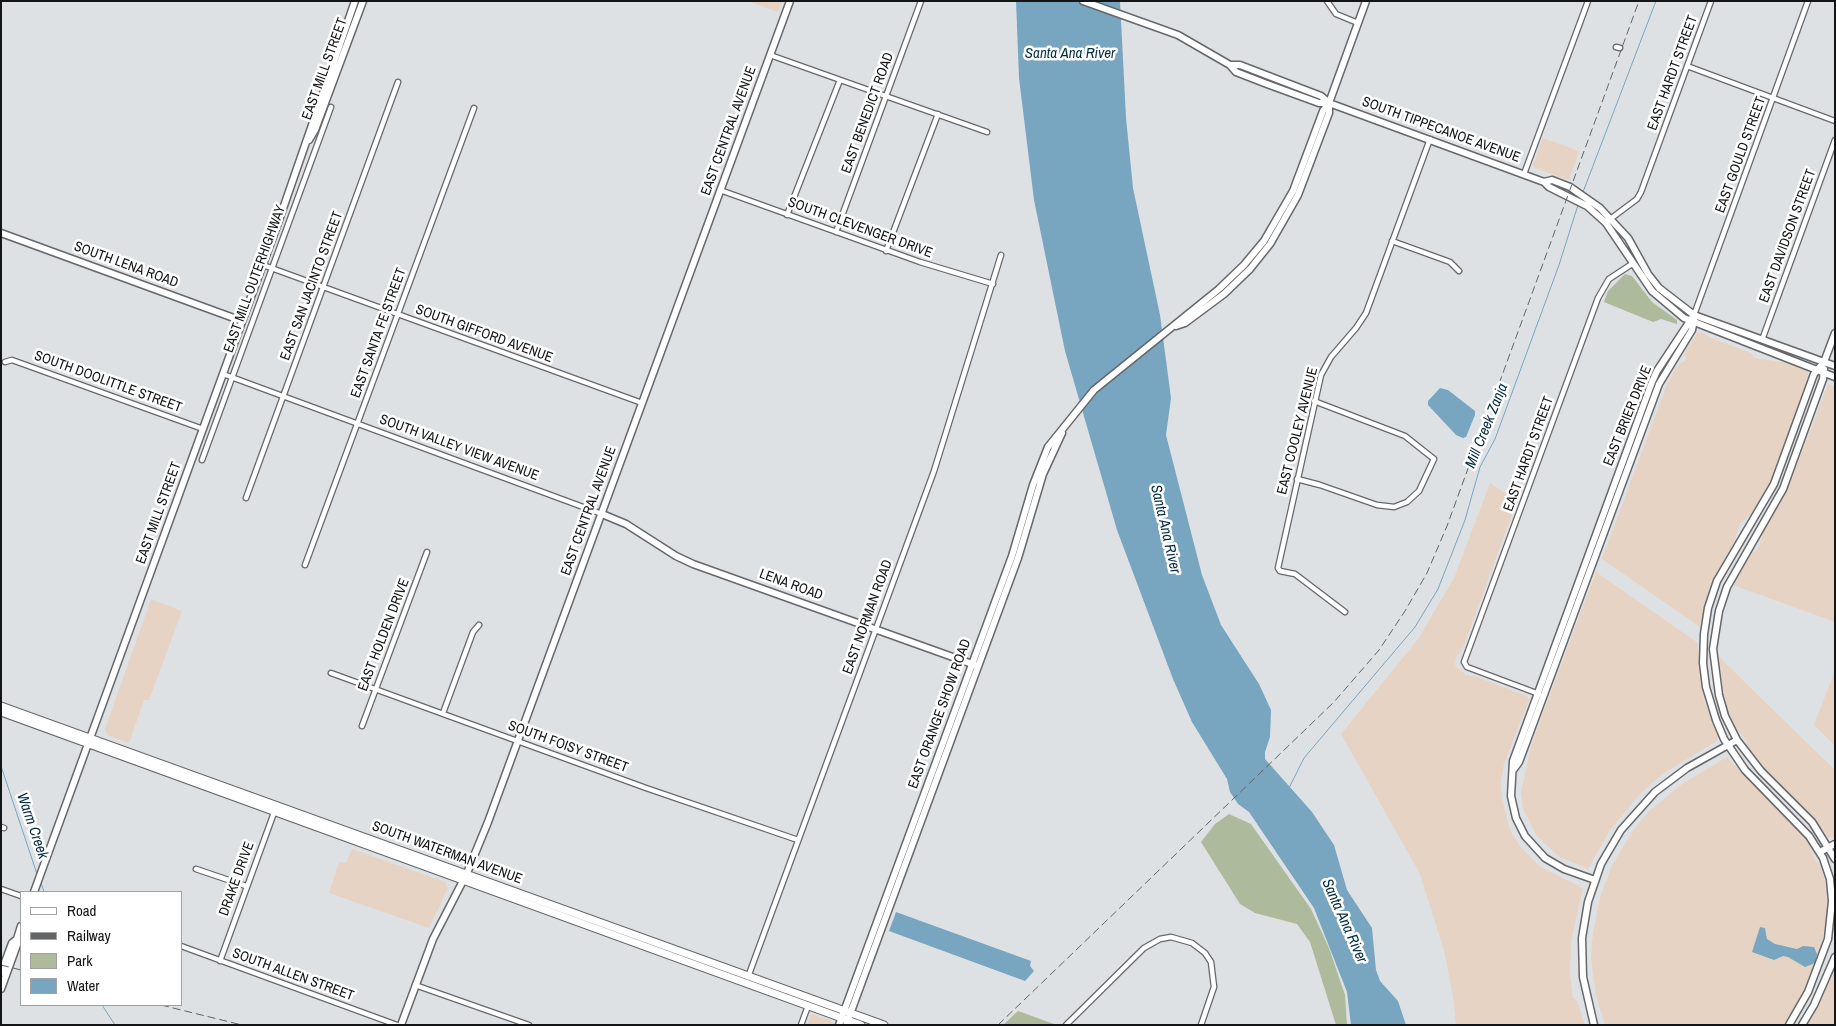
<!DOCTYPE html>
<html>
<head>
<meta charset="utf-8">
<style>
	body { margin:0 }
	#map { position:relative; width:1836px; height:1026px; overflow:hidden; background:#dee1e4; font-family:"Archivo Narrow",sans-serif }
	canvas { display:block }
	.frame { position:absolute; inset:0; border:2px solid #131415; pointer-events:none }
	.legend { position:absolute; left:20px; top:891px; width:162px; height:115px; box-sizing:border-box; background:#fff; border:1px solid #a1a1a1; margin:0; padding:6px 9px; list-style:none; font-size:15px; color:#131415 }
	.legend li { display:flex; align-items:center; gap:10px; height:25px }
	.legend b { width:25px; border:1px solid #a1a1a1 }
</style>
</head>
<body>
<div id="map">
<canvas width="1836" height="1026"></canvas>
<div class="frame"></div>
<ul class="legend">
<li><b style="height:6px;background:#fff"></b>Road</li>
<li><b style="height:6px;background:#626466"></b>Railway</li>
<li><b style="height:14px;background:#adba9c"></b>Park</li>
<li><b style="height:14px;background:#78a5bf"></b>Water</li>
</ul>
</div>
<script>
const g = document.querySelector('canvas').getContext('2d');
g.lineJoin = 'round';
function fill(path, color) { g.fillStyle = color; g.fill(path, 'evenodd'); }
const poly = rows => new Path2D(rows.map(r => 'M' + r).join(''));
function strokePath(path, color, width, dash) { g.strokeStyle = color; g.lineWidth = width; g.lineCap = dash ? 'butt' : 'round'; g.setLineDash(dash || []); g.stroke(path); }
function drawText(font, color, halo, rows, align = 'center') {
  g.font = font + ' "Archivo Narrow",sans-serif'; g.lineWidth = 5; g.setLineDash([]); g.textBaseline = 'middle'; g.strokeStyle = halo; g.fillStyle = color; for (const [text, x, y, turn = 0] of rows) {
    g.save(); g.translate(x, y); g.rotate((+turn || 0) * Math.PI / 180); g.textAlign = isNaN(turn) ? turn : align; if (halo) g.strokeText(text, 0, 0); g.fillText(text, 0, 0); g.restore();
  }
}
fill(poly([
	[748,1,782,1,778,12],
	[1543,138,1579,151,1569,180,1535,168,1533,165],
	[1701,332,1711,338,1751,353,1754,358,1788,363,1808,371,1809,376,1772,479,1754,510,1740,524,1735,540,1715,576,1704,608,1700,627,1602,559,1667,384,1678,365,1686,360,1684,354,1697,333],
	[1828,384,1835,386,1835,622,1733,585,1752,553,1757,550,1762,538,1761,534,1791,481],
	[1490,483,1517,501,1463,648,1456,658,1455,665,1466,675,1477,677,1527,696,1529,700,1504,764,1501,781,1502,800,1510,830,1520,846,1539,866,1583,888,1571,943,1570,975,1573,998,1577,1001,1585,1025,1456,1025,1453,996,1444,951,1420,874,1341,734,1418,639,1454,578],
	[1596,572,1698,643,1699,671,1704,701,1718,736,1717,741,1661,775,1638,796,1610,830,1588,869,1558,856,1536,835,1523,809,1521,792,1532,743],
	[151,599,182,611,149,700,144,700,129,743,107,735,105,729],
	[1718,656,1835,770,1835,837,1828,837,1816,822,1765,769,1746,746,1747,742,1736,728,1726,706],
	[1835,670,1835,746,1814,725],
	[1727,757,1802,834,1810,846,1816,862,1820,864,1826,884,1827,915,1821,948,1806,989,1783,1025,1605,1025,1596,996,1591,959,1592,940,1599,901,1612,865,1632,832,1648,812,1682,784],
	[352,849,445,882,448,888,429,928,329,893,339,862,346,863],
	[1835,968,1835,1025,1806,1025,1820,1004],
	[811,1014,831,1020,834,1025,807,1025]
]), '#e6d3c4');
fill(poly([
	[1625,274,1632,276,1652,302,1677,320,1677,324,1661,319,1653,322,1604,302,1608,291],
	[1229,814,1251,824,1311,909,1329,948,1345,995,1347,1025,1336,1025,1310,942,1297,924,1255,913,1240,904,1201,842,1215,824],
	[1018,1011,1057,1025,1003,1025]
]), '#adba9c');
fill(poly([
	[1016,1,1120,1,1126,118,1133,188,1160,315,1171,398,1166,435,1202,575,1221,625,1259,684,1271,710,1270,737,1265,752,1265,759,1312,812,1334,845,1347,890,1372,928,1376,970,1380,981,1398,1001,1406,1025,1351,1025,1347,992,1314,908,1249,812,1238,804,1230,792,1227,779,1192,722,1173,679,1117,530,1065,351,1034,200,1019,78],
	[1440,388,1448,390,1475,411,1475,415,1466,437,1463,438,1456,435,1428,405,1428,401],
	[896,912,1031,961,1030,966,1034,971,1025,981,889,931],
	[1760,927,1765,928,1767,939,1775,944,1797,949,1803,946,1814,947,1817,954,1815,963,1805,967,1788,957,1783,956,1774,960,1752,952]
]), '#78a5bf');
strokePath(poly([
	[1583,192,1656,1],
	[1,766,37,874],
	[1289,788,1304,758,1415,627,1438,589,1465,520,1480,467,1495,439,1559,265,1578,205],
	[41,883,44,892],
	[102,1005,115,1025]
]), '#78a5bf', 1);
const street = poly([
	[1327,1,1336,14,1358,23],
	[1616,47,1620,48],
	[770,55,987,132],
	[1687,66,1835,121],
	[1524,174,1588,1],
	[720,190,920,262,993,284],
	[787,215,840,80],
	[1609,220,1637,199,1641,192,1711,1],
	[836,232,921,1],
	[1392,241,1450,262,1459,271],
	[886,251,938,114],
	[263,265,642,403],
	[1694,315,1808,1],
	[1762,340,1835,140],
	[5,362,12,360,203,429],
	[223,374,602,514],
	[202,460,331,107],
	[1297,479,1320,485,1377,505,1394,507,1407,502,1419,491,1434,459,1405,436,1314,401],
	[246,498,398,82],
	[305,565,474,108],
	[1345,612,1295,574,1280,571,1278,568,1321,375,1331,357,1356,328,1366,313,1430,139],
	[331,673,646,788,798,840],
	[1539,694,1467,667,1464,662,1598,298,1609,279,1632,264],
	[443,713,473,632,479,625],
	[362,726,427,552],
	[1,827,4,828],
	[196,869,246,886],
	[1,889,21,896],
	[181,946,397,1025],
	[220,961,275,810],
	[748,977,934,471,1001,255],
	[415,985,529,1025],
	[801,1025,808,1006],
	[1066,1025,1144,948,1160,939,1171,937,1192,943,1205,953,1211,962,1214,987,1201,1025]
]);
const secondary = poly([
	[1083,1,1178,35,1230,65,1236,72,1267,84,1319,103,1329,103,1544,182,1549,187,1587,206,1606,223,1652,291,1684,318,1835,377],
	[1230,65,1240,65,1321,96,1329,103],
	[309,140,315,130,363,1],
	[1544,182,1552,180,1570,187,1600,208,1628,238,1648,274,1659,288,1694,315,1835,366],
	[1,233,242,321],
	[1176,326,1185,323,1224,294,1250,269,1270,244,1298,195,1329,113,1329,103],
	[1824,369,1823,379,1783,489,1727,587,1719,611,1713,649,1719,695,1725,716,1737,740,1761,771,1812,822,1835,859],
	[602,514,626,524,676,556,693,564,975,665],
	[1514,769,1519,762,1525,746,1659,384,1692,330,1694,320],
	[1820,852,1835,844],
	[1595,880,1564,869,1545,858,1525,836,1516,818,1511,796,1513,761,1652,382,1657,371,1694,315],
	[34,892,278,223,355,1],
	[1,973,12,943,17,939],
	[1,989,17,945,17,939,21,926],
	[401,1025,433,939,467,873,488,822,790,1],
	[839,1025,1012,556,1033,485,1048,447,1094,390,1219,289,1244,265,1264,241,1293,191,1323,111,1329,103,1366,1],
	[846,1025,1018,558,1043,474,1062,433],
	[1594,1025,1583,977,1582,938,1588,902,1601,864,1621,830,1655,792,1687,768,1737,740],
	[1789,1025,1808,992,1828,939,1832,901,1830,879,1823,858,1809,836,1745,770,1724,739,1716,720,1706,687,1703,663,1704,634,1708,608,1717,581,1774,484,1814,374,1824,362,1835,333],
	[1802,1025,1814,1005,1835,957]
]);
const primary = poly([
	[1,706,884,1025],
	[1,712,861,1025]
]);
strokePath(street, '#65676a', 7);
strokePath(secondary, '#65676a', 9);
strokePath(primary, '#65676a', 9);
strokePath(street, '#fff', 4.5);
strokePath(secondary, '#fff', 6);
strokePath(primary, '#fff', 7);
strokePath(poly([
	[1,965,21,970],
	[161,1005,242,1025],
	[998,1025,1334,702,1379,650,1405,611,1427,573,1447,526,1639,1]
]), '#626466', 1, [8, 4]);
drawText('14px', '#131415', '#fff', [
	["EAST MILL STREET",325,69,-70],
	["EAST HARDT STREET",1673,73,-70],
	["EAST BENEDICT ROAD",868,113,-70],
	["SOUTH TIPPECANOE AVENUE",1441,130,20],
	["EAST CENTRAL AVENUE",729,131,-70],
	["EAST GOULD STREET",1741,155,-70],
	["SOUTH CLEVENGER DRIVE",860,228,20],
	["EAST DAVIDSON STREET",1788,236,-70],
	["SOUTH LENA ROAD",126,265,20],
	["EAST MILL OUTERHIGHWAY",255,279,-70],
	["EAST SAN JACINTO STREET",312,286,-70],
	["EAST SANTA FE STREET",379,333,-70],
	["SOUTH GIFFORD AVENUE",484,334,20],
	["SOUTH DOOLITTLE STREET",108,382,20],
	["EAST BRIER DRIVE",1628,416,-68],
	["EAST COOLEY AVENUE",1298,431,-76],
	["SOUTH VALLEY VIEW AVENUE",459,448,20],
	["EAST HARDT STREET",1529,454,-70],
	["EAST CENTRAL AVENUE",589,511,-70],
	["EAST MILL STREET",159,513,-70],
	["LENA ROAD",791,585,20],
	["EAST NORMAN ROAD",868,617,-70],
	["EAST HOLDEN DRIVE",384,635,-69],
	["EAST ORANGE SHOW ROAD",940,714,-70],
	["SOUTH FOISY STREET",568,747,20],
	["SOUTH WATERMAN AVENUE",447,853,20],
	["DRAKE DRIVE",237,879,-70],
	["SOUTH ALLEN STREET",293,975,20]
]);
drawText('italic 15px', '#052e41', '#fff', [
	["Santa Ana River",1070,54],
	["Mill Creek Zanja",1487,426,-68],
	["Santa Ana River",1165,529,77],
	["Warm Creek",32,826,71],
	["Santa Ana River",1344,921,66]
]);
</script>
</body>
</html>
